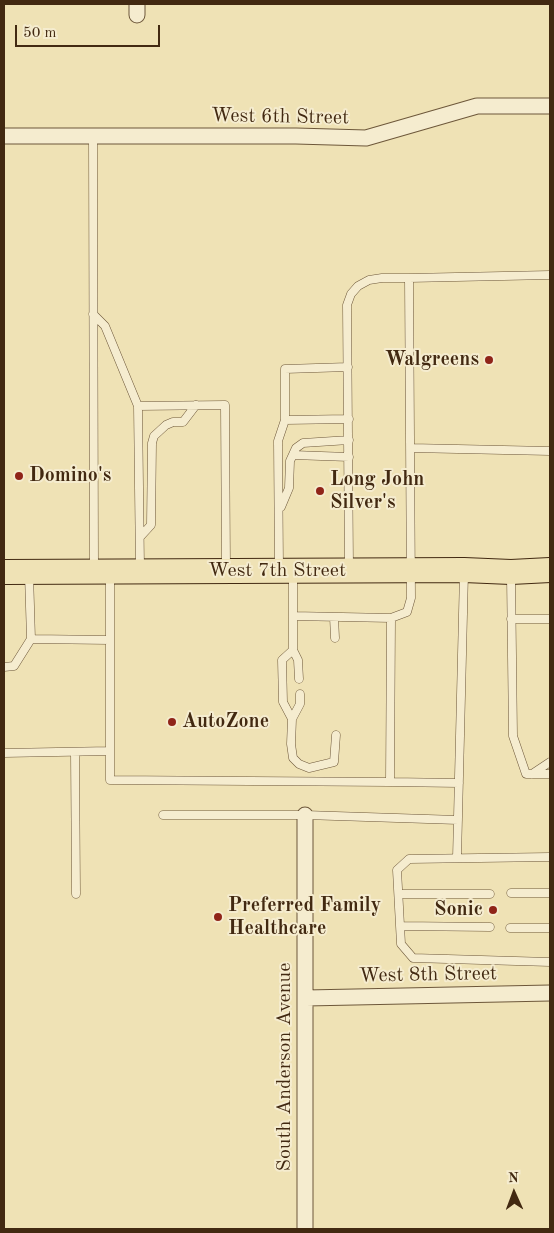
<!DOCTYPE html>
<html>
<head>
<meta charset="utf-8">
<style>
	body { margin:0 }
	#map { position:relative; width:554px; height:1233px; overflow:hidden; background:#efe2b5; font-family:"Old Standard TT",serif }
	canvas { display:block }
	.frame { position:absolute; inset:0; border:5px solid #422911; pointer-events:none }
	.north { position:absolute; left:489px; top:1168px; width:50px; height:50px; -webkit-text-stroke:4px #f5eccf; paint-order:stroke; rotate:358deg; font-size:14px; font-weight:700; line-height:20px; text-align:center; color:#422911 }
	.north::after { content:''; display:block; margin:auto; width:18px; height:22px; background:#422911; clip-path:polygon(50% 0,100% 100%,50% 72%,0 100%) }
	.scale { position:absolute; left:15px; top:25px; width:145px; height:22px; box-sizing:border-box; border:2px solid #422911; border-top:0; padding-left:6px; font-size:15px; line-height:18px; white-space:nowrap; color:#422911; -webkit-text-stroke:4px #f5eccf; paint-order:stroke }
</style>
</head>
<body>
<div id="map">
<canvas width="554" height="1233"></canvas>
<div class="frame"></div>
<div class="north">N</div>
<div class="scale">50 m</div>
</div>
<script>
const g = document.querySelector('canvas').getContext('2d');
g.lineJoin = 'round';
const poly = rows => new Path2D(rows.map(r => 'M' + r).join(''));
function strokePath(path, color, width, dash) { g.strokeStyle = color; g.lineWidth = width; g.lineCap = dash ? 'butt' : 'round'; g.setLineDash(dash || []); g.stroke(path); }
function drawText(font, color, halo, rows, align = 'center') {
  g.font = font + ' "Old Standard TT",serif'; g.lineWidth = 4; g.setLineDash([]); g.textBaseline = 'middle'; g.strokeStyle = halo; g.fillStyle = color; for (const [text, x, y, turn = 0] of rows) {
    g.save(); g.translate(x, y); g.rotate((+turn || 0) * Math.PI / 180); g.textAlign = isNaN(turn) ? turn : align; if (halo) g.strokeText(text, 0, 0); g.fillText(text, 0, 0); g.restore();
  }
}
const lane = poly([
	[93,135,94,569],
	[93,314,105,326,138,406,140,568],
	[138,406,225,405,226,569],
	[285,420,349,419],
	[411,448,550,451],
	[293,455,349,457],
	[281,507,289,488,290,461,296,448,303,443,349,440],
	[140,537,151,525,152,443,154,436,166,425,173,422,183,422,196,405],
	[349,568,347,305,351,294,358,286,369,280,382,278,409,278],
	[279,569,278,441,285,420,285,369,348,367],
	[29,574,31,639,110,640],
	[110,575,110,780,390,782],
	[511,576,513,736,526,774,550,774],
	[293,616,391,618,390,782,459,783],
	[334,617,335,638],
	[391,618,407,612,411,598,409,278,550,275],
	[511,619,550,619],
	[293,650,298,660,299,679],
	[4,667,14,666,31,639],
	[300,694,300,704,292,719,291,744,293,758,299,764,309,768,334,762,336,735],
	[292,719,283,702,282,660,293,650,293,573],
	[75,752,76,894],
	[4,753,110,751],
	[532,774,550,762],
	[163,815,305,815,458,820],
	[550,857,409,859,397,870,401,944,413,958,550,962],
	[457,858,464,573],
	[511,893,550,893],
	[399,894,490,894],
	[400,926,490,927],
	[510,928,550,928]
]);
const street = poly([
	[137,4,137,15],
	[4,136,296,136,366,138,477,106,550,106],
	[305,815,305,1229],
	[306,998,550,993]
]);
const primary = poly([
	[4,572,464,570,511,572,550,570]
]);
strokePath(lane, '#6d573a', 9);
strokePath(street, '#6d573a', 17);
strokePath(primary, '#422911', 26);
strokePath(lane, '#f5eccf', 8);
strokePath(street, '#f5eccf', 15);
strokePath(primary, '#efe2b5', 24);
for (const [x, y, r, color] of [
	[489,360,5,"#8f2418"],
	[19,476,5,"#8f2418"],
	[320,491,5,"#8f2418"],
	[172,722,5,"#8f2418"],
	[493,910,5,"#8f2418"],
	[218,917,5,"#8f2418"]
]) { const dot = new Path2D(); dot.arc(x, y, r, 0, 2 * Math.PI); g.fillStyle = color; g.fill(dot); strokePath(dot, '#f5eccf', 2); }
drawText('20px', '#422911', '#f5eccf', [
	["West 6th Street",280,117,1],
	["West 7th Street",277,571],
	["West 8th Street",428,975,-1],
	["South Anderson Avenue",285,1067,-90]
]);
drawText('bold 20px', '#422911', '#f5eccf', [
	["Walgreens",479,360,"right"],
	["Domino's",29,476],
	["Long John",330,480],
	["Silver's",330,503],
	["AutoZone",182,722],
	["Preferred Family",228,906],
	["Healthcare",228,929],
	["Sonic",483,910,"right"]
], 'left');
</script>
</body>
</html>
